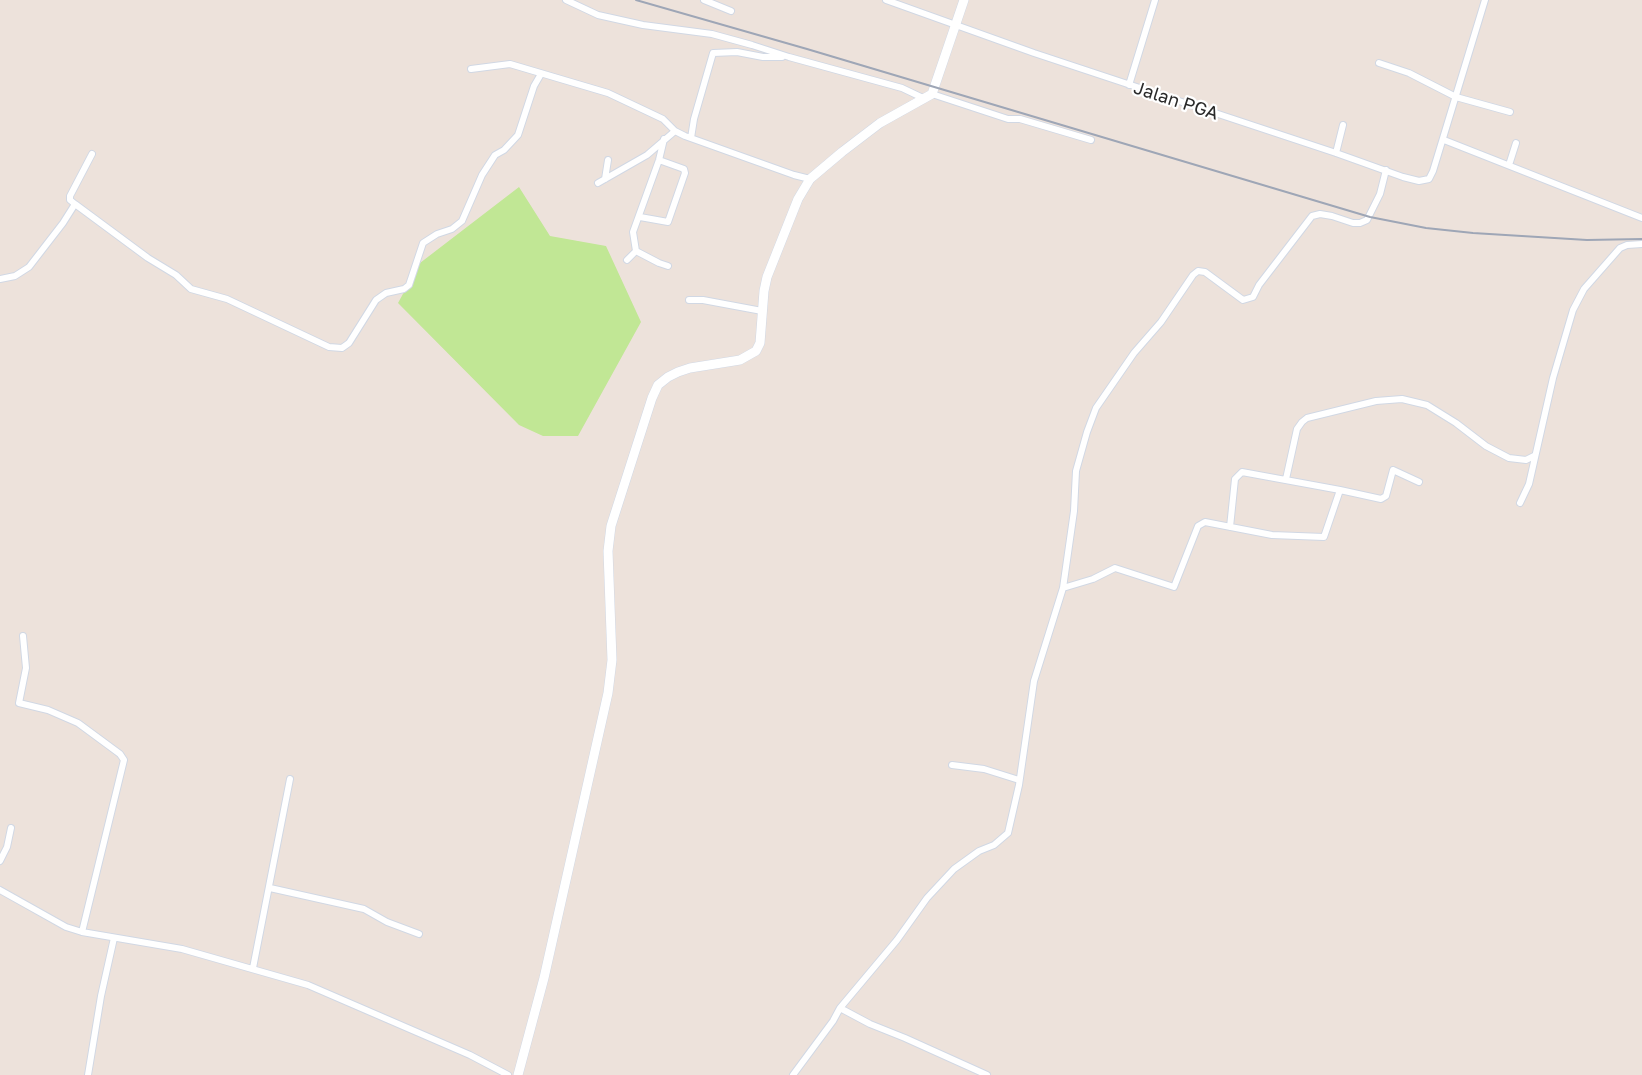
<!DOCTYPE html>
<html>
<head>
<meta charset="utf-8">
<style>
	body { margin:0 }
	canvas { display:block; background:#ede2db }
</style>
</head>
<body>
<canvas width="1642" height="1075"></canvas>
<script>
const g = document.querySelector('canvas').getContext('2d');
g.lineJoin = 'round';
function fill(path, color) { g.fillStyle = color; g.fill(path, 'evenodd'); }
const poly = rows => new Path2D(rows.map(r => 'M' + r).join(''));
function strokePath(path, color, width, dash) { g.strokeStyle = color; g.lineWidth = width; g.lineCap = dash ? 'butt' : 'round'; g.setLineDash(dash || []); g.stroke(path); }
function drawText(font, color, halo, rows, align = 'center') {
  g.font = font + ' "Golos Text",sans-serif'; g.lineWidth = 4.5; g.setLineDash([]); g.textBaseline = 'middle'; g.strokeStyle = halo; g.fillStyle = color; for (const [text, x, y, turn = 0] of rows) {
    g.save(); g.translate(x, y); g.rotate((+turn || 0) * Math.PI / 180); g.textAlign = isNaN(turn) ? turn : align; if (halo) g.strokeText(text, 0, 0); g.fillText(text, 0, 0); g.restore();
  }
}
fill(poly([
	[519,187,550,236,606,246,641,322,578,436,543,436,519,425,398,303,420,263]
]), '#c1e795');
const street = poly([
	[566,0,598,15,643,25,712,34,752,45,789,57,902,88,923,98],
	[704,0,731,11],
	[886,0,1034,53,1336,153,1403,177,1419,181,1429,179,1433,171,1485,0],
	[1379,63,1409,73,1456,97,1510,112],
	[471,69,510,64,608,93,663,119,675,131,685,136,794,175,810,179],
	[1129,85,1155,0],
	[932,94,1008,119,1020,119,1091,140],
	[691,138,694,119,713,53,737,52,763,57,782,57],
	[1444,140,1642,218],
	[1336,153,1343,125],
	[1509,165,1516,143],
	[605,179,608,160],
	[598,183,647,155,675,131],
	[75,204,70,200,70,196,92,154],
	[640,217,668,222,685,173,684,169,659,160],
	[636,251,659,263,668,266],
	[627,260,636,251,633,232,659,160,664,139],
	[0,279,15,276,29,267,63,223,75,204,148,258,176,275,191,289,227,299,329,347,342,348,349,343,376,300,386,293,404,289,409,285,423,243,437,234,452,229,462,221,482,175,495,155,504,150,518,135,534,86,541,74],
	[689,300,703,300,762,311],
	[1286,479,1297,429,1302,422,1307,418,1376,401,1402,399,1427,405,1456,423,1486,446,1509,458,1526,460,1534,456],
	[1520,503,1529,484,1553,378,1573,310,1584,289,1620,248,1627,245,1642,244],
	[1230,527,1235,479,1242,472,1340,490,1381,499,1386,496,1393,470,1419,482],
	[1063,588,1093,579,1115,568,1174,587,1198,526,1205,522,1272,535,1324,537,1340,490],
	[23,636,26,668,19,703,48,710,78,723,120,754,124,760,82,932],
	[952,765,984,769,1019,780],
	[0,861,7,847,11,828],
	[270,888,364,909,387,922,419,934],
	[0,890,66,927,82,932,182,949,308,985,470,1055,508,1075],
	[253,968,290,779],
	[840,1008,870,1024,905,1038,987,1075],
	[88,1075,101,996,114,938],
	[793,1075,833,1021,840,1008,897,940,927,898,954,869,979,851,994,845,1008,833,1019,785,1034,681,1063,588,1074,511,1076,471,1087,432,1096,408,1134,353,1161,322,1193,275,1198,271,1205,272,1243,300,1253,297,1259,285,1312,216,1320,214,1332,216,1353,223,1360,223,1367,220,1380,194,1386,170]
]);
const secondary = poly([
	[518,1075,544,978,608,693,612,660,608,551,611,526,652,398,658,385,668,377,678,372,690,368,740,360,756,351,760,343,764,291,767,277,798,199,810,179,842,152,880,123,932,94,964,0]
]);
strokePath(street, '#d1d8e4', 8);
strokePath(secondary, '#d1d8e4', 10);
strokePath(street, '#fff', 6);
strokePath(secondary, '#fff', 9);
strokePath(poly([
	[636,0,807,49,1370,217,1426,228,1473,233,1587,240,1642,239]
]), '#9ea6b6', 2);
drawText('18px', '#2a2a2a', '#fff', [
	["Jalan PGA",1176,101,18]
]);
</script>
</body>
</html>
